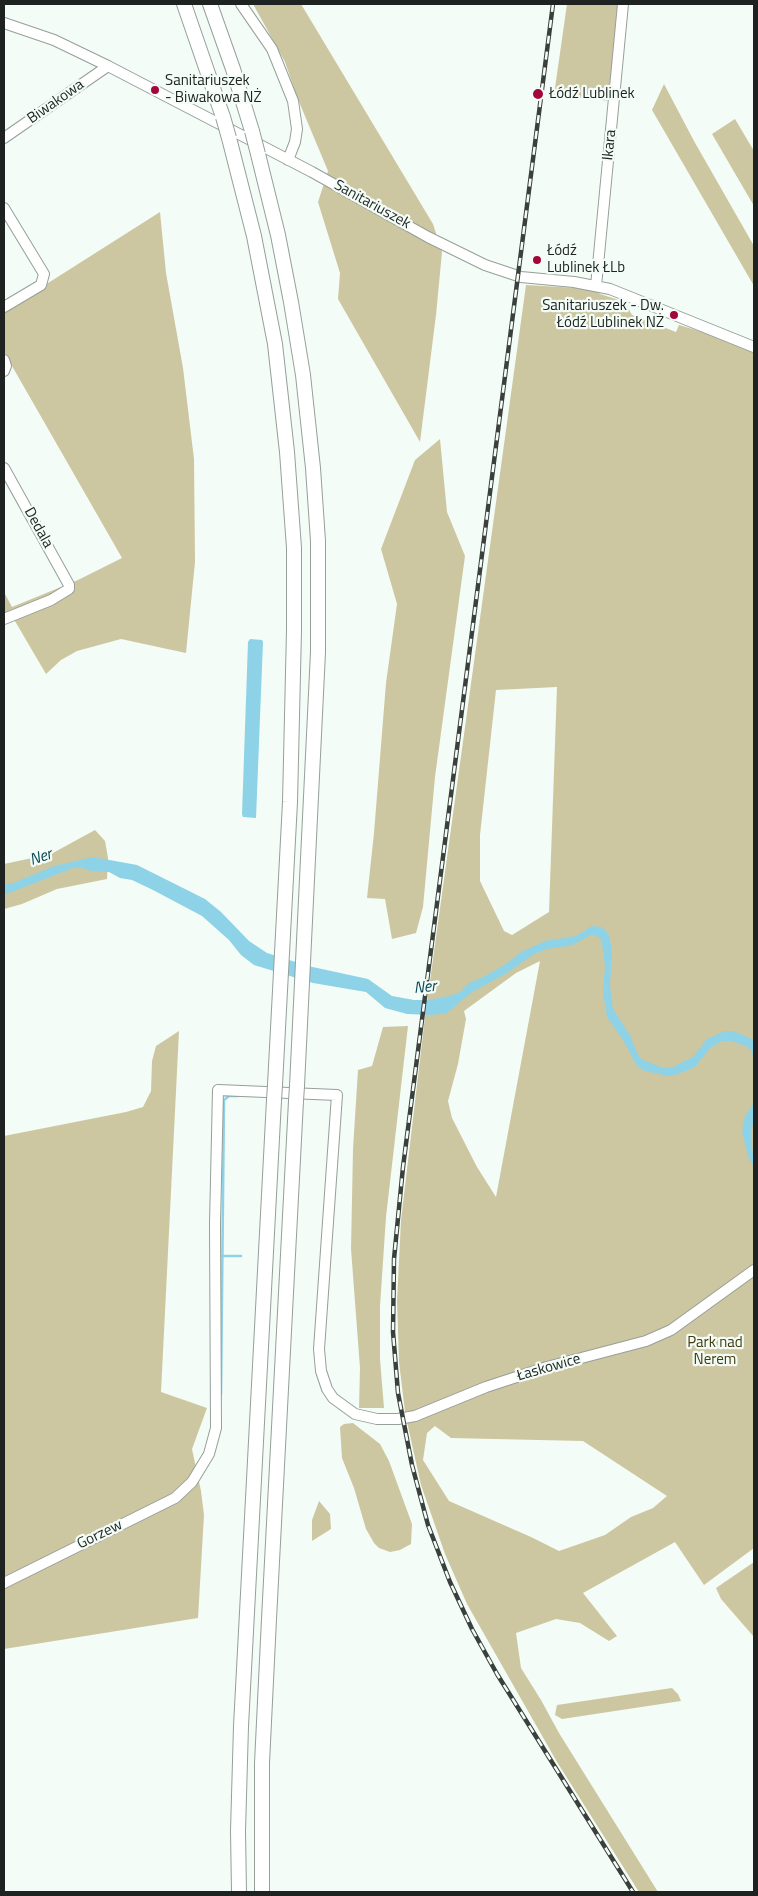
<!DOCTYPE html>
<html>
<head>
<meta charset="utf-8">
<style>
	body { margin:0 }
	#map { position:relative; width:758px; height:1896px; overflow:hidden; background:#f3fcf6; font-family:"Titillium Web",sans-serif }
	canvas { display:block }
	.frame { position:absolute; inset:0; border:5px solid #1e2220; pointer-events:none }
</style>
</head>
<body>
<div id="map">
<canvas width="758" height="1896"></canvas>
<div class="frame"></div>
</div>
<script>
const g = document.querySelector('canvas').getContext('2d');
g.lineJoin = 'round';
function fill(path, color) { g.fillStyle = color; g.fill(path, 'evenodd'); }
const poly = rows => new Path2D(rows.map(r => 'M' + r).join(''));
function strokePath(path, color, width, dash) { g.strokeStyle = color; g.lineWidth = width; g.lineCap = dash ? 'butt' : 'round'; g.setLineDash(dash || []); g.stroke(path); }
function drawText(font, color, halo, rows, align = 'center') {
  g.font = font + ' "Titillium Web",sans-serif'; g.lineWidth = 4.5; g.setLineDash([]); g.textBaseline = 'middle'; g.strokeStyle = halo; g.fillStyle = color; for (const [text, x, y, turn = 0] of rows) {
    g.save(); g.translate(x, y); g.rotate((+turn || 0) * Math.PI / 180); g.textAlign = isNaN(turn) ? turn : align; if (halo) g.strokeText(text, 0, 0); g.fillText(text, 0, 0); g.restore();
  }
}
fill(poly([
	[253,4,301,4,433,224,442,252,436,315,420,442,338,299,340,273,318,202,328,171,297,97,285,62],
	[567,4,618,4,611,101,554,95],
	[664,84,694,141,754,246,754,286,652,110],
	[735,119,754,151,754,206,712,134],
	[160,212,166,273,183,368,194,459,195,562,186,653,121,639,77,651,61,660,46,674,12,616,4,617,4,592,12,607,78,580,122,558,4,352,4,311],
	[526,285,595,289,600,294,625,302,632,315,676,332,679,325,706,333,754,353,754,1548,704,1585,675,1542,583,1593,617,1636,609,1641,580,1623,556,1619,516,1633,521,1668,541,1700,559,1733,658,1892,639,1892,557,1762,467,1604,445,1554,421,1485,407,1422,415,1413,414,1411,405,1412,399,1362,397,1301,401,1220,425,1017],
	[557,687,549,912,512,935,504,931,480,881,480,835,496,690],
	[540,961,496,1197,477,1167,452,1118,448,1101,458,1064,466,1019,464,1011,516,973],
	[435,1426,451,1438,583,1441,667,1496,653,1508,631,1517,605,1535,559,1551,531,1537,449,1501,423,1460,427,1433],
	[440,439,447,512,465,556,435,777,423,907,416,933,392,939,385,899,367,898,374,833,386,683,397,604,381,549,415,460],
	[95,830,105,841,108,858,107,879,57,889,22,904,4,909,4,864,51,854],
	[408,1026,386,1217,380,1306,380,1359,384,1408,359,1408,360,1368,351,1249,353,1149,358,1070,372,1066,383,1027],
	[179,1031,161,1392,207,1408,192,1449,201,1491,204,1515,198,1618,4,1649,4,1136,126,1112,143,1107,151,1091,152,1061,156,1046],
	[353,1423,380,1444,389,1461,412,1524,411,1544,400,1550,390,1552,379,1548,374,1543,366,1529,354,1488,342,1458,340,1427,344,1424],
	[319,1501,330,1514,331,1529,312,1541,312,1520],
	[754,1562,754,1637,721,1599,716,1588],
	[672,1688,678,1694,681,1701,562,1719,555,1715,557,1705]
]), '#cdc7a1');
fill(poly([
	[250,639,262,640,263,642,256,818,243,817,242,814,248,642],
	[93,857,137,865,205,899,221,912,249,941,267,953,308,966,368,979,392,996,414,1000,429,1000,453,995,460,992,469,983,485,976,506,964,521,952,545,941,576,936,592,926,602,927,609,935,612,951,610,986,613,1009,631,1037,636,1051,641,1059,663,1068,673,1067,693,1057,707,1039,725,1031,733,1031,748,1037,754,1041,754,1065,752,1051,748,1047,732,1041,722,1041,710,1048,695,1067,678,1074,669,1076,645,1071,637,1066,623,1040,607,1017,603,992,605,967,603,950,601,939,595,935,590,935,573,945,547,949,534,954,507,973,472,992,447,1013,431,1015,407,1014,385,1008,366,992,313,983,254,965,241,955,229,940,202,916,153,890,132,880,120,878,109,872,91,871,80,867,73,868,4,895,4,884,13,883,54,866],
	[754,1103,754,1116,751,1134,754,1167,748,1156,742,1131,745,1116]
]), '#8dd2e6');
strokePath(poly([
	[222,1256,241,1256],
	[221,1394,224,1100,229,1096,238,1096]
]), '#8dd2e6', 2.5);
const minor = poly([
	[241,4,272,49,293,101,297,129,295,142,288,160],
	[4,23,54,40,108,66,312,172,428,237,485,265,521,277,574,282,610,289,754,347],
	[4,138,108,66],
	[4,208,44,274,41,285,4,307],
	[596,286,623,4],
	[4,360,6,366,4,371],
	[4,468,69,585,69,589,51,600,4,619],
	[4,1583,175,1498,192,1482,209,1454,216,1428,215,1224,218,1090,337,1095,319,1349,321,1371,327,1389,333,1398,355,1414,377,1419,398,1419,415,1416,486,1387,547,1367,646,1341,671,1330,754,1270]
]);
const highway = poly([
	[184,4,223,117],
	[210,4,233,69,252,131],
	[229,138,254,236,275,344,287,452,294,548,294,630,290,802,275,1085],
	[258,154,278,235,291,302,303,375,313,468,318,541,318,652,297,1086],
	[239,1892,238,1831,241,1726,274,1100],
	[262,1892,262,1763,269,1619,296,1101]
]);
strokePath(minor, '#969f99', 12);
strokePath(highway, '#969f99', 16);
strokePath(minor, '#fff', 10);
strokePath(highway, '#fff', 14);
const rail = poly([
	[553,4,403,1167,394,1259,393,1332,398,1393,412,1465,428,1525,450,1582,472,1629,497,1674,633,1892]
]);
strokePath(rail, '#3b403d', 4.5);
strokePath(rail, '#f3fcf6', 2.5, [8]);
const highwayBridge = poly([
	[223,117,229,138],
	[252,131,258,154],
	[274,1100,275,1085],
	[296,1101,297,1086]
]);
strokePath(highwayBridge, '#969f99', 16, []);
strokePath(highwayBridge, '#fff', 14);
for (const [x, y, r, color] of [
	[155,90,5,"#a3063d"],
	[538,94,6,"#a3063d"],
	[537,260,5,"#a3063d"],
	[674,315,5,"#a3063d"]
]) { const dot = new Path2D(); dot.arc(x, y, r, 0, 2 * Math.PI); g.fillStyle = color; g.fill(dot); strokePath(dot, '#f3fcf6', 2); }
drawText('15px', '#1e2220', '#f3fcf6', [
	["Sanitariuszek",165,81],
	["- Biwakowa NŻ",165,98],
	["Łódź Lublinek",549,94],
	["Łódź",547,251],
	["Lublinek ŁLb",547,268],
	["Sanitariuszek - Dw.",664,306,"right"],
	["Łódź Lublinek NŻ",664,323,"right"]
], 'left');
drawText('15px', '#1e2220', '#f3fcf6', [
	["Biwakowa",56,102,-35],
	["Ikara",610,145,-84],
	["Sanitariuszek",372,205,29],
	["Dedala",38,528,61],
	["Łaskowice",549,1368,-16],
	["Gorzew",100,1535,-26]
]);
drawText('15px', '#413a0c', '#f3fcf6', [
	["Park nad",715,1343],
	["Nerem",715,1360]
]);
drawText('italic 16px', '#0b4957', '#f3fcf6', [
	["Ner",41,858,-19],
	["Ner",425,988,-5]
]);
</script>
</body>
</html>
